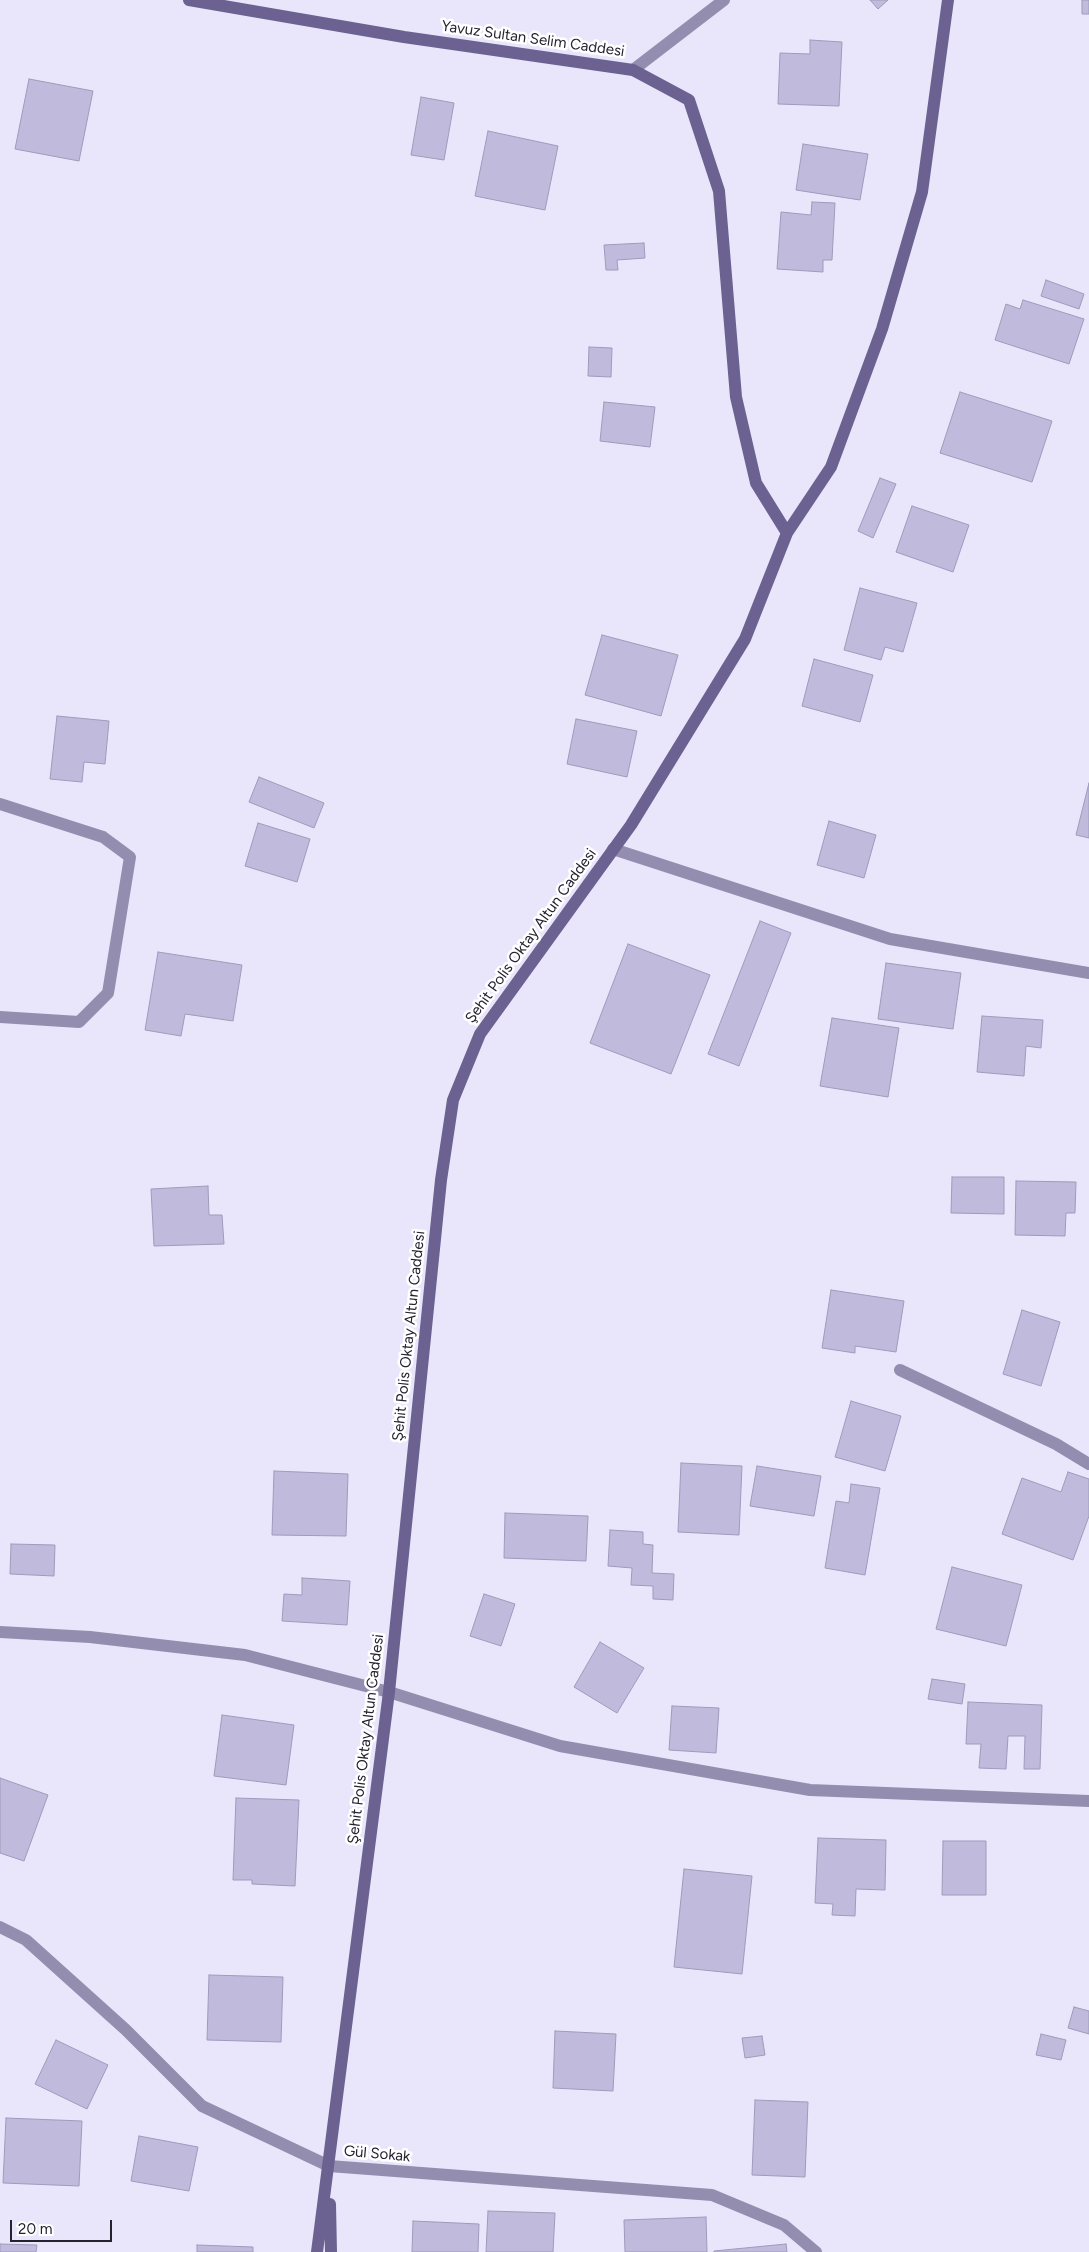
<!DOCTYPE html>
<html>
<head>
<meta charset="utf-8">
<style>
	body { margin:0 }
	#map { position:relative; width:1089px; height:2252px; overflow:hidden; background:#e9e6fb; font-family:Figtree,sans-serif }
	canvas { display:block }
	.scale { position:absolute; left:10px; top:2220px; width:102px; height:22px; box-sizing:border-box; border:2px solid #24222f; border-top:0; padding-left:6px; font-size:15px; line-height:18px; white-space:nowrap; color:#24222f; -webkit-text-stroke:4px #fff; paint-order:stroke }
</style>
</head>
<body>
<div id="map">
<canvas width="1089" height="2252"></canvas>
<div class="scale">20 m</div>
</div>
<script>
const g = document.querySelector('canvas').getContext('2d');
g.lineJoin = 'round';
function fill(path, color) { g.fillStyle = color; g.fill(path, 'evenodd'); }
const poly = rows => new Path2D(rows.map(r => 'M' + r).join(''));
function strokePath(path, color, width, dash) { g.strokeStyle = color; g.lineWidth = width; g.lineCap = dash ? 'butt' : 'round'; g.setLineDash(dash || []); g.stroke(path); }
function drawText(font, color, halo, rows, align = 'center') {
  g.font = font + ' Figtree,sans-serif'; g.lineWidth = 5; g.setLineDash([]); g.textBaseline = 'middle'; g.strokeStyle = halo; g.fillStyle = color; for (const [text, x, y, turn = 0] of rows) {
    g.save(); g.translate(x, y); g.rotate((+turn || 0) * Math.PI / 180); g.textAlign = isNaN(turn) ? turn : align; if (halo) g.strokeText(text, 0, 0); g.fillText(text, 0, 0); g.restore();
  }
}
const building = poly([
	[870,0,888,0,878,9,870,0],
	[1082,0,1089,0,1089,14,1082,14,1082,0],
	[810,40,842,42,839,106,778,104,780,53,810,54,810,40],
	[29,79,93,91,79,161,15,149,29,79],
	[421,97,454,103,444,160,411,155,421,97],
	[488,131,558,146,545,210,475,196,488,131],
	[803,144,868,154,860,200,796,190,803,144],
	[812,202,835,203,832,260,823,260,823,272,777,269,781,212,811,215,812,202],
	[644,243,645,258,617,260,618,270,606,270,604,245,644,243],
	[1046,280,1084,294,1079,309,1041,296,1046,280],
	[1023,300,1084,319,1069,364,995,340,1006,304,1020,309,1023,300],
	[589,347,612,348,611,377,588,376,589,347],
	[960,392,1052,421,1032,482,940,453,960,392],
	[604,402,655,407,650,447,600,441,604,402],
	[880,478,896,484,873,538,858,531,880,478],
	[912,506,969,525,953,572,896,552,912,506],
	[860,588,917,603,903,652,885,647,881,660,844,650,860,588],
	[602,635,678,655,661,716,585,695,602,635],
	[814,659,873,675,860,722,802,706,814,659],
	[57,716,109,721,105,764,84,762,82,782,50,779,57,716],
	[576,719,637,731,627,777,567,764,576,719],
	[259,777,324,803,314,828,249,802,259,777],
	[1089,783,1089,838,1076,835,1089,783],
	[829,821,876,835,864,878,817,865,829,821],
	[258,823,310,839,297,882,245,866,258,823],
	[760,921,791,933,739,1066,708,1054,760,921],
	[628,944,710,975,671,1074,590,1043,628,944],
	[158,952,242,965,233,1021,185,1014,181,1036,145,1030,158,952],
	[886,963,961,973,953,1029,878,1019,886,963],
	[982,1016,1043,1020,1041,1048,1026,1046,1024,1076,977,1072,982,1016],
	[832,1018,899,1028,888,1097,820,1086,832,1018],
	[952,1177,1004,1177,1004,1214,951,1213,952,1177],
	[1016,1181,1076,1182,1075,1213,1066,1213,1065,1236,1015,1235,1016,1181],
	[208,1186,209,1215,222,1215,224,1244,154,1246,151,1189,208,1186],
	[831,1290,904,1301,896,1352,855,1346,855,1353,822,1348,831,1290],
	[1022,1310,1060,1322,1041,1386,1003,1374,1022,1310],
	[851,1401,901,1416,885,1471,835,1457,851,1401],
	[681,1463,742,1466,739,1535,678,1532,681,1463],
	[757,1466,821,1476,814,1516,750,1506,757,1466],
	[274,1471,348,1474,346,1536,272,1535,274,1471],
	[1068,1472,1089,1479,1089,1516,1073,1560,1002,1534,1022,1478,1061,1492,1068,1472],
	[851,1484,880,1488,865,1575,825,1568,836,1501,849,1503,851,1484],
	[505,1513,588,1516,586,1561,504,1558,505,1513],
	[610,1530,643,1532,643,1544,653,1545,652,1573,674,1574,673,1600,653,1599,653,1586,631,1585,632,1568,608,1566,610,1530],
	[11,1544,55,1545,54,1576,10,1574,11,1544],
	[952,1567,1022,1585,1006,1646,936,1629,952,1567],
	[302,1578,350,1581,347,1625,282,1621,284,1594,302,1595,302,1578],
	[484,1594,515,1604,501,1646,470,1636,484,1594],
	[600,1642,644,1668,617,1713,574,1687,600,1642],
	[932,1679,965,1684,962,1704,928,1699,932,1679],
	[968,1702,1042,1705,1040,1769,1024,1769,1025,1736,1008,1736,1006,1769,979,1768,981,1744,966,1744,968,1702],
	[672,1706,719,1708,716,1753,669,1750,672,1706],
	[222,1715,294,1725,286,1785,214,1776,222,1715],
	[0,1778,48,1795,24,1861,0,1853,0,1778],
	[236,1798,299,1800,295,1886,252,1884,252,1880,233,1880,236,1798],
	[818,1838,886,1840,885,1890,856,1889,855,1916,832,1915,833,1904,815,1903,818,1838],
	[943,1841,986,1841,986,1895,942,1895,943,1841],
	[684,1869,752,1876,742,1974,674,1967,684,1869],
	[209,1975,283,1977,281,2042,207,2040,209,1975],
	[1074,2007,1089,2011,1089,2034,1068,2028,1074,2007],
	[555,2031,616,2034,613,2091,553,2088,555,2031],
	[1041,2034,1066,2040,1061,2060,1036,2055,1041,2034],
	[762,2036,765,2055,745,2058,742,2038,762,2036],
	[56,2040,108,2065,87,2109,35,2084,56,2040],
	[755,2100,808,2102,805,2177,752,2175,755,2100],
	[6,2118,82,2121,79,2186,3,2183,6,2118],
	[139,2136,198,2147,189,2191,131,2181,139,2136],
	[488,2211,555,2213,553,2252,486,2252,488,2211],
	[706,2217,707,2252,625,2252,624,2220,706,2217],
	[413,2221,479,2224,478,2252,412,2252,413,2221],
	[0,2244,37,2245,36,2252,0,2252,0,2244],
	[786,2244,787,2252,714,2252,714,2251,786,2244],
	[197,2245,253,2247,253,2252,197,2252,197,2245]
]);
fill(building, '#c0bbdd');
strokePath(building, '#9f9aba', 1);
strokePath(poly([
	[633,70,724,0],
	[0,804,103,837,130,857,108,993,79,1022,0,1017],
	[613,849,890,939,1089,973],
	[900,1370,1056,1444,1089,1464],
	[0,1632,90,1637,245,1655,389,1692,560,1746,810,1790,1089,1801],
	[0,1927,26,1940,126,2030,202,2106,329,2166,712,2195,784,2225,816,2252]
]), '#938eaf', 12);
strokePath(poly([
	[189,0,404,37,633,70,689,100,719,191,736,397,756,483,787,533],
	[330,2204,331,2252],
	[317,2252,389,1692,441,1180,453,1100,480,1034,631,825,745,639,787,533,831,467,882,329,922,192,948,0]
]), '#6b6291', 12);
drawText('15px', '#24222f', '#fff', [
	["Yavuz Sultan Selim Caddesi",533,39,8],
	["Şehit Polis Oktay Altun Caddesi",531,936,-54],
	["Şehit Polis Oktay Altun Caddesi",409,1336,-84],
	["Şehit Polis Oktay Altun Caddesi",366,1739,-83],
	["Gül Sokak",377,2154,5]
]);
</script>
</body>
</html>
